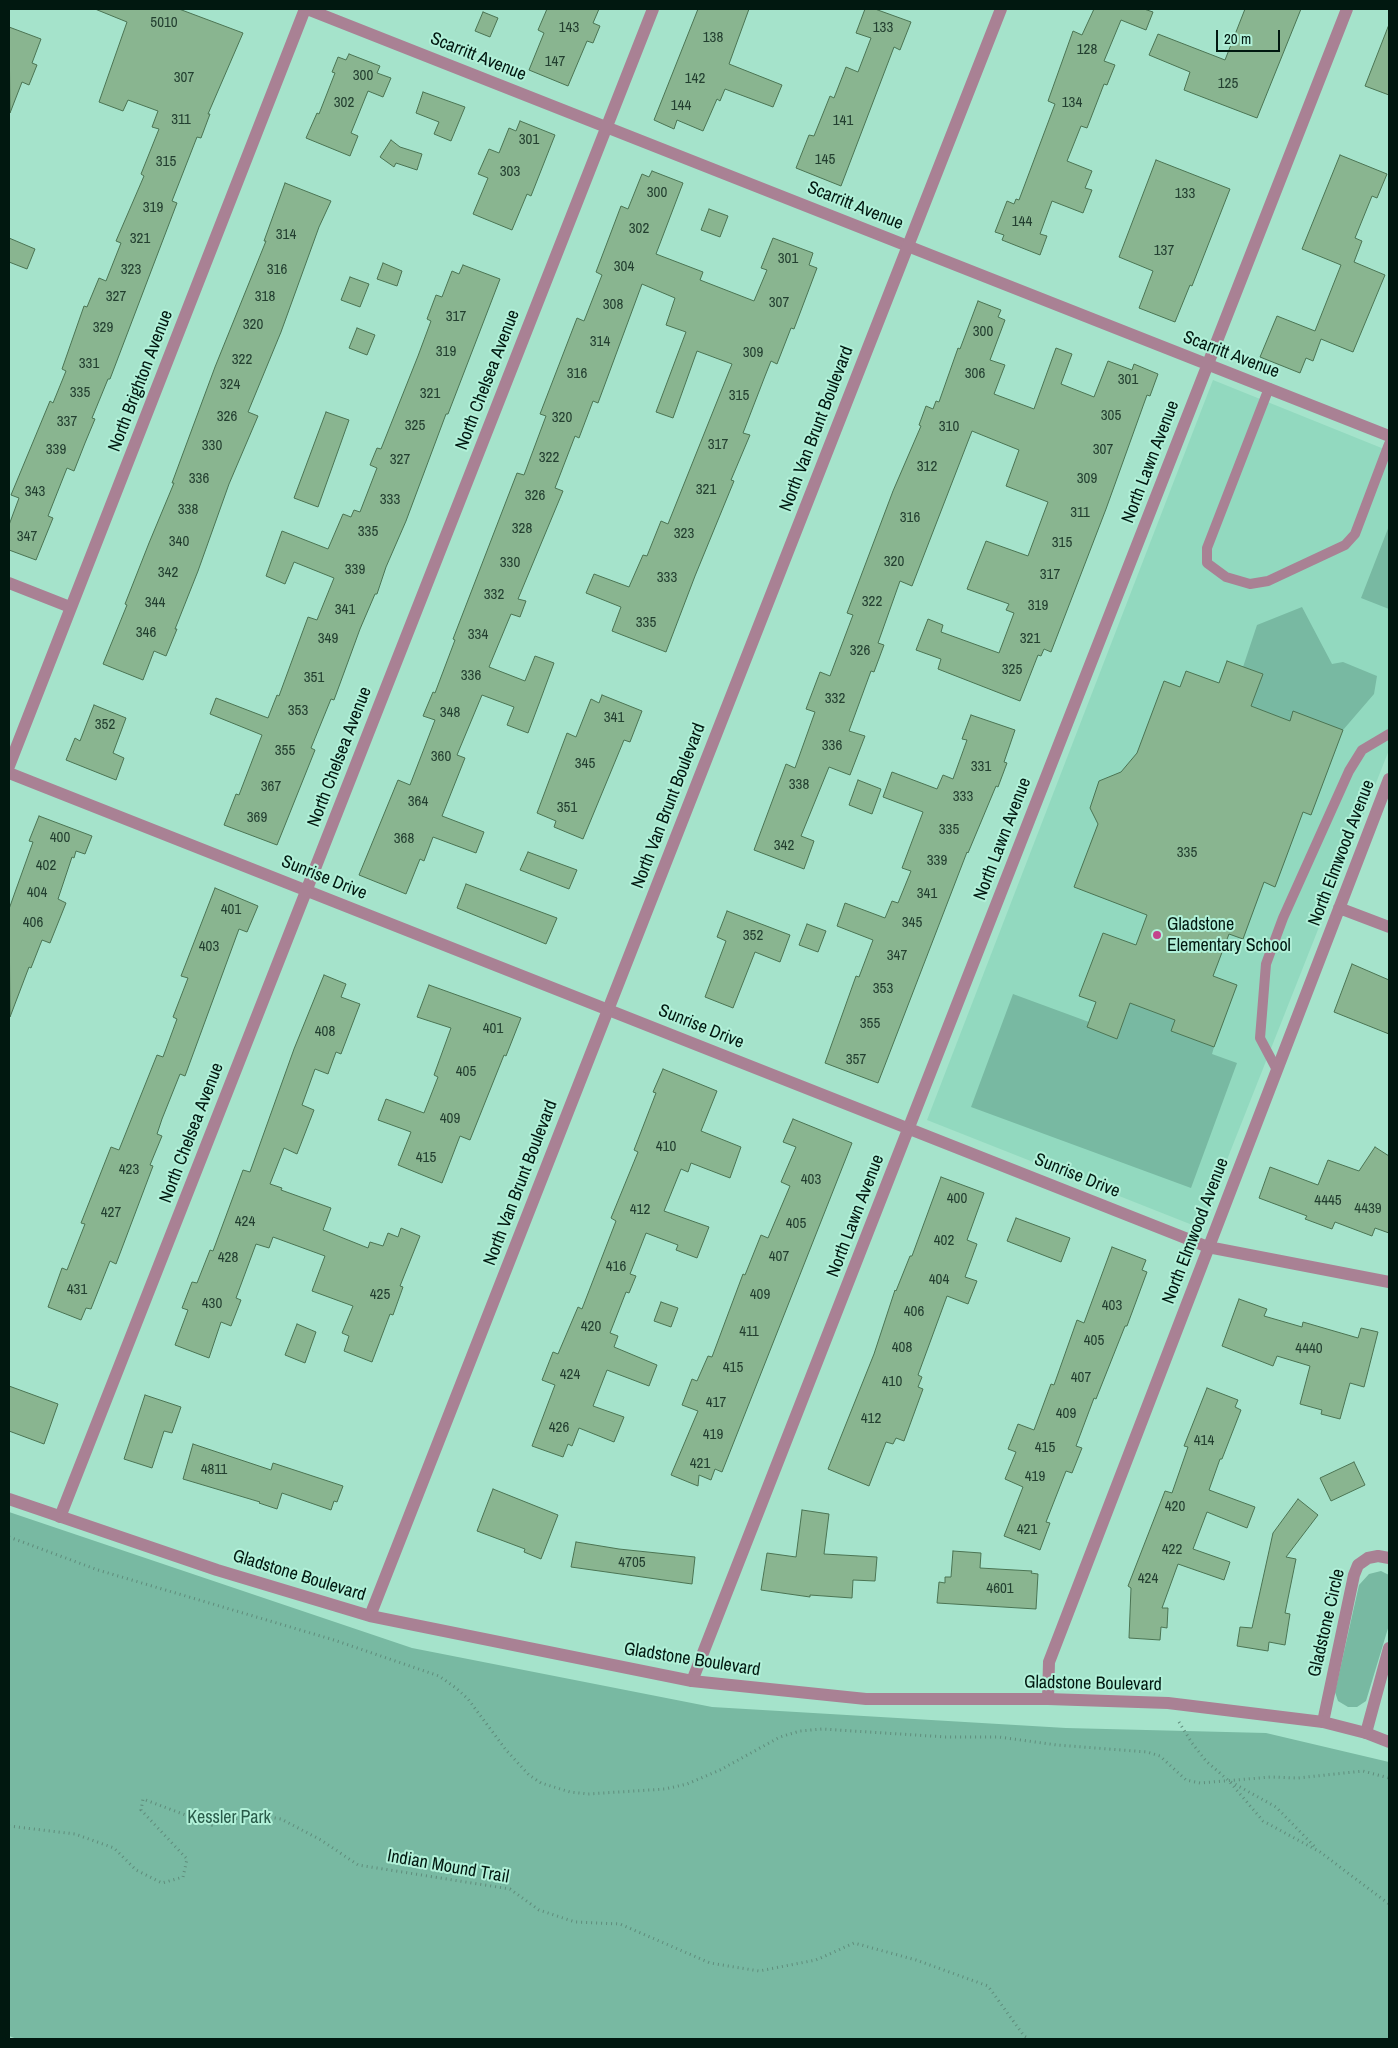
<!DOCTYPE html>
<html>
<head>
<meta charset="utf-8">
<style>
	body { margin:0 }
	#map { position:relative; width:1398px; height:2048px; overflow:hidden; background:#a5e3cb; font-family:"Archivo Narrow",sans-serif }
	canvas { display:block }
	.frame { position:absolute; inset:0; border:10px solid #011810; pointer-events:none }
	.scale { position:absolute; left:1216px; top:30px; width:64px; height:22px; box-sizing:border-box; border:2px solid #011810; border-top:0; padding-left:6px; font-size:15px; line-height:18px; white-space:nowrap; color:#011810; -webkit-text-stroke:4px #b1f0d8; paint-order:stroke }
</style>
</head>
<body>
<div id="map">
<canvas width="1398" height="2048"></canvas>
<div class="frame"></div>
<div class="scale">20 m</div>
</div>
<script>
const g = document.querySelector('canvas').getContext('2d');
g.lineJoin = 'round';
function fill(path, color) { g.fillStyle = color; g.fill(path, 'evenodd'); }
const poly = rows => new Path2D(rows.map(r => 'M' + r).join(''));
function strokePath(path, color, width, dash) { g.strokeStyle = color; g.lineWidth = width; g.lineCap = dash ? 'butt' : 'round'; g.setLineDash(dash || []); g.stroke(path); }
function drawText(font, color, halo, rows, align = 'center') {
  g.font = font + ' "Archivo Narrow",sans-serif'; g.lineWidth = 4; g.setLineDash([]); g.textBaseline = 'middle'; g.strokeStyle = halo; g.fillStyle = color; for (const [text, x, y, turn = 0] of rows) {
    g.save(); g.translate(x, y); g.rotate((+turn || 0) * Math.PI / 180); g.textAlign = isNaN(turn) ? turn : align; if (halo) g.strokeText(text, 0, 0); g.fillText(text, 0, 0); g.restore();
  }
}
fill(poly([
	[1213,380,1389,451,1389,750,1200,1228,927,1120]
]), '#92d9bf');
fill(poly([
	[1389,526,1389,609,1361,598],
	[1302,607,1332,664,1343,662,1377,676,1374,694,1343,730,1294,712,1290,721,1251,706,1263,674,1243,667,1257,625],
	[1013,994,1089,1022,1087,1027,1117,1039,1130,1003,1175,1020,1171,1031,1214,1047,1212,1054,1237,1063,1191,1188,971,1107],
	[9,1512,412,1648,712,1707,1066,1728,1266,1733,1389,1762,1389,2039,17,2039,9,2036],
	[1381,1571,1389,1575,1389,1625,1366,1701,1357,1707,1348,1707,1338,1701,1335,1692,1359,1585,1369,1574]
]), '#78b9a2');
const building = poly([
	[95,9,179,9,243,33,208,114,210,114,201,138,197,137,172,201,177,203,110,379,108,379,92,418,95,419,85,443,74,471,67,468,48,516,53,518,36,560,9,550,9,525,19,498,11,495,50,401,53,403,66,371,62,369,84,306,87,307,99,278,106,281,121,243,116,241,144,176,141,174,159,129,152,127,158,111,128,100,123,111,99,102,127,22,95,9],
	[547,9,599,9,593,23,600,26,593,43,587,41,568,86,529,70,544,33,538,30,547,9],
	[698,9,749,9,729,64,782,85,773,107,725,89,720,101,717,99,703,131,677,120,674,129,654,120,698,9],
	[865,9,875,9,911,22,900,50,894,47,841,186,796,168,809,135,814,136,830,96,834,98,846,67,858,72,871,38,856,33,865,9],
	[1094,9,1144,9,1153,12,1146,30,1121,20,1104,61,1115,65,1107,85,1104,84,1087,128,1081,126,1067,161,1092,171,1085,188,1092,190,1083,213,1052,201,1040,234,1047,236,1040,255,1002,240,1004,235,995,232,1007,201,1014,204,1016,199,1019,200,1055,104,1048,101,1073,31,1082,35,1094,9],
	[1245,9,1301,9,1257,118,1184,90,1190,72,1149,55,1158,34,1225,60,1245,9],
	[483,12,498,18,490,37,475,31,483,12],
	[9,27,41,39,32,63,37,65,29,85,22,82,10,113,9,27],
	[1388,27,1389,27,1389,95,1365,86,1388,27],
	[349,54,380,66,377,73,391,78,383,97,368,91,351,133,358,136,350,156,306,138,317,113,319,114,335,73,332,72,338,57,346,60,349,54],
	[423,92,465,107,451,141,434,134,439,122,416,113,423,92],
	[520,121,555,135,531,196,527,194,512,230,473,214,488,178,478,174,489,149,499,153,509,128,516,131,520,121],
	[391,140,400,147,422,154,417,170,396,163,394,167,380,157,391,140],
	[1340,155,1387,174,1377,198,1372,196,1355,238,1362,241,1354,262,1385,275,1353,352,1321,339,1313,361,1306,358,1300,373,1260,357,1277,316,1315,331,1341,265,1302,249,1340,155],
	[1156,160,1230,189,1192,286,1190,285,1175,322,1139,308,1153,271,1119,257,1156,160],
	[652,171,683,183,656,254,703,272,700,280,754,301,767,270,761,268,773,238,813,253,809,265,817,268,794,329,791,328,777,364,771,361,765,376,743,433,750,435,731,480,734,481,695,576,666,652,612,631,621,607,586,593,594,574,629,587,643,555,647,556,661,521,668,524,732,364,697,351,673,418,656,412,686,332,666,325,675,298,642,284,598,403,593,401,579,438,575,436,555,488,563,491,518,599,526,601,520,617,511,614,489,667,525,681,535,656,554,663,540,701,528,733,507,725,514,707,482,695,457,755,465,758,442,816,484,832,476,853,433,837,424,861,420,859,406,894,359,875,398,780,410,785,435,720,423,716,433,692,435,693,455,640,453,639,517,473,524,475,546,416,540,414,577,318,584,321,602,275,596,272,621,206,628,209,642,174,649,177,652,171],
	[285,183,331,201,319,227,281,332,248,412,258,416,229,484,198,571,175,629,177,629,166,656,154,651,143,680,103,664,127,605,125,604,149,543,174,483,172,483,215,367,266,241,264,241,285,183],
	[709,209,728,216,720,237,701,230,709,209],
	[9,238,35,249,27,269,9,262,9,238],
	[383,263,402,271,397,286,377,279,383,263],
	[463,265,500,279,448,414,446,414,406,521,386,567,377,594,375,594,360,629,334,700,331,699,311,748,315,750,277,845,224,825,236,794,239,795,262,735,210,714,216,698,268,718,277,695,279,696,308,617,317,620,334,578,294,562,285,584,266,576,282,531,328,549,343,514,351,517,354,510,360,512,377,468,370,465,377,448,381,449,418,356,431,321,427,319,436,295,442,297,452,271,459,274,463,265],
	[350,277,369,284,360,307,341,300,350,277],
	[978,301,1001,310,998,317,1005,320,990,360,1005,365,994,394,1034,409,1056,348,1072,354,1061,384,1094,397,1108,361,1132,370,1134,364,1158,374,1150,396,1147,395,1106,509,1051,652,1044,649,1041,656,1038,655,1020,701,938,669,941,659,916,650,928,619,943,625,941,632,999,653,1014,613,1006,610,1009,604,967,589,986,541,1028,556,1048,502,1006,486,1019,450,972,431,912,586,900,581,878,643,884,645,874,672,871,671,849,731,865,736,850,775,829,767,801,836,814,841,804,869,754,850,786,764,795,768,815,712,806,709,820,672,830,676,853,615,847,613,893,491,921,426,919,425,926,406,933,409,936,401,939,402,958,348,960,349,978,301],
	[357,328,375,335,367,355,349,348,357,328],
	[326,412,349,420,318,507,294,498,326,412],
	[1227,661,1263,674,1251,706,1290,721,1293,711,1343,730,1311,815,1303,812,1275,887,1264,882,1243,939,1229,934,1213,976,1237,985,1214,1047,1171,1031,1175,1020,1130,1003,1117,1039,1087,1027,1096,1002,1079,996,1103,933,1136,945,1147,915,1074,887,1098,824,1090,808,1099,781,1121,772,1137,753,1164,681,1180,687,1186,671,1219,683,1227,661],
	[602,695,642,711,630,742,624,740,583,839,554,827,556,821,537,813,567,733,576,737,591,699,599,703,602,695],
	[94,705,126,718,113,753,124,758,116,780,66,760,75,738,80,741,94,705],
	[971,715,1015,730,1004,762,1007,763,998,787,996,786,968,853,967,852,878,1083,825,1063,856,976,859,977,873,940,837,926,845,903,885,918,892,901,898,903,911,871,902,868,923,812,883,797,892,772,937,789,943,775,953,779,967,740,962,739,971,715],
	[858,780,881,789,872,814,849,805,858,780],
	[39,816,92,836,85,854,76,851,74,858,72,857,58,899,66,903,50,943,42,940,31,968,29,967,10,1017,9,909,33,842,29,841,39,816],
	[528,852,577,870,569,889,520,870,528,852],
	[466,884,557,918,546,944,457,908,466,884],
	[215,888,258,906,247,932,239,929,185,1076,180,1074,162,1119,157,1134,162,1136,150,1165,153,1166,116,1264,110,1261,91,1309,86,1308,81,1320,48,1307,62,1268,67,1270,85,1224,81,1223,111,1147,119,1150,157,1055,163,1057,177,1019,173,1017,188,978,181,976,215,888],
	[727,911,790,935,780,962,755,952,733,1008,705,997,726,941,717,937,727,911],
	[807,924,826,931,818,952,799,945,807,924],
	[1352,964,1389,980,1389,1034,1334,1012,1352,964],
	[324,975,346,984,341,997,360,1004,341,1054,336,1052,328,1074,315,1069,302,1105,314,1110,297,1154,284,1148,270,1184,282,1188,281,1190,331,1208,323,1230,368,1248,370,1242,383,1246,388,1233,398,1237,401,1228,420,1236,400,1286,403,1287,393,1315,390,1314,372,1362,344,1351,349,1336,342,1333,353,1306,312,1291,325,1256,273,1237,269,1248,256,1244,236,1298,241,1300,231,1326,221,1322,209,1358,175,1345,188,1310,182,1308,192,1282,197,1283,210,1250,213,1251,243,1170,250,1172,294,1049,324,975],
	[429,985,521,1018,506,1056,504,1055,470,1140,460,1136,442,1183,398,1165,411,1132,378,1120,386,1099,424,1113,438,1077,434,1075,451,1028,417,1017,429,985],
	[663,1069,717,1091,701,1131,741,1147,730,1178,691,1163,688,1172,681,1169,664,1211,709,1227,697,1258,676,1250,678,1245,646,1233,630,1274,636,1276,629,1293,626,1292,610,1333,618,1336,614,1347,657,1365,649,1386,607,1370,593,1406,624,1417,614,1442,579,1428,572,1446,568,1444,563,1457,532,1446,555,1385,542,1380,553,1352,558,1354,578,1307,582,1309,616,1221,611,1218,638,1152,634,1150,656,1093,653,1092,663,1069],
	[793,1119,852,1143,722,1472,715,1469,711,1480,699,1475,698,1486,671,1475,698,1411,682,1405,692,1379,697,1381,708,1356,712,1357,743,1274,745,1275,761,1235,768,1238,790,1186,781,1182,796,1147,783,1142,793,1119],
	[1375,1147,1389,1156,1389,1233,1375,1228,1372,1236,1335,1222,1332,1229,1305,1219,1307,1216,1259,1198,1270,1167,1318,1185,1328,1160,1359,1171,1375,1147],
	[941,1177,984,1193,967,1240,977,1244,965,1277,977,1281,968,1304,947,1296,918,1375,922,1377,918,1387,923,1389,904,1441,896,1438,893,1444,886,1442,869,1486,828,1469,874,1354,895,1290,896,1291,910,1256,912,1256,941,1177],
	[1016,1218,1070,1238,1061,1262,1007,1241,1016,1218],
	[1112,1247,1146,1260,1142,1270,1147,1272,1127,1326,1125,1326,1096,1399,1094,1398,1076,1446,1082,1448,1072,1473,1066,1471,1046,1522,1050,1523,1040,1550,1004,1536,1023,1487,1005,1479,1016,1452,1008,1449,1018,1424,1034,1430,1051,1384,1054,1385,1077,1320,1084,1323,1112,1247],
	[1239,1299,1267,1309,1264,1316,1302,1327,1303,1322,1358,1338,1361,1328,1378,1332,1364,1387,1350,1383,1340,1419,1321,1414,1322,1410,1300,1404,1310,1366,1277,1356,1273,1366,1222,1346,1239,1299],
	[661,1302,678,1308,671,1327,654,1321,661,1302],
	[297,1324,316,1332,305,1363,285,1355,297,1324],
	[9,1386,58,1404,44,1444,9,1431,9,1386],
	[1207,1388,1238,1400,1235,1407,1241,1410,1222,1459,1220,1459,1209,1490,1255,1507,1247,1528,1207,1512,1193,1549,1230,1562,1224,1580,1178,1564,1162,1608,1168,1608,1167,1628,1161,1627,1160,1640,1129,1638,1131,1588,1128,1586,1165,1491,1172,1493,1188,1447,1184,1446,1207,1388],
	[145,1395,181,1407,172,1433,164,1431,152,1468,124,1459,145,1395],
	[193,1444,271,1470,273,1463,343,1486,337,1502,334,1501,331,1510,282,1493,277,1509,259,1503,260,1502,183,1479,193,1444],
	[1354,1462,1365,1485,1331,1501,1320,1478,1354,1462],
	[493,1489,558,1515,541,1559,524,1552,525,1549,477,1531,493,1489],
	[1298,1499,1318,1515,1286,1557,1296,1559,1285,1613,1290,1614,1285,1645,1269,1642,1268,1651,1237,1646,1240,1627,1252,1628,1273,1533,1298,1499],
	[802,1510,829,1514,824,1554,877,1557,875,1581,853,1580,852,1598,810,1595,810,1597,761,1590,767,1553,796,1557,802,1510],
	[576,1542,619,1549,695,1557,692,1584,571,1567,576,1542],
	[953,1551,981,1553,980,1568,1032,1571,1031,1573,1038,1574,1036,1609,937,1603,939,1582,945,1583,945,1577,951,1577,953,1551]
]);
fill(building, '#89b590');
strokePath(building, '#4b7453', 1);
strokePath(poly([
	[9,1537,98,1570,334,1640,439,1676,456,1688,468,1699,506,1750,529,1775,541,1783,570,1792,588,1794,665,1789,687,1784,720,1770,780,1737,800,1731,822,1729,946,1737,999,1737,1057,1745,1147,1752,1160,1756,1186,1780,1200,1783,1271,1777,1298,1778,1363,1771,1389,1778],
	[1179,1722,1192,1743,1206,1761,1229,1781,1263,1821,1320,1852,1389,1904],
	[1231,1782,1276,1807,1316,1848],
	[9,1826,75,1834,114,1848,136,1870,162,1883,183,1877,187,1859,141,1810,143,1799,212,1825,252,1814,281,1819,321,1840,358,1865,510,1889,539,1910,575,1922,620,1924,710,1963,759,1971,816,1960,854,1943,916,1960,988,1986,1024,2036,1029,2039]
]), '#5f8c7b', 3, [1, 4]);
strokePath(poly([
	[1269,388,1207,548,1207,563,1226,577,1250,584,1268,581,1345,545,1355,534,1389,444],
	[1277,1070,1260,1038,1266,964,1283,918,1349,771,1362,750,1389,734]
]), '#a98194', 10);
strokePath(poly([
	[307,9,1389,436],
	[9,583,70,607],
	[9,766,305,9],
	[9,773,1208,1247,1389,1282],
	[1339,908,1389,927],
	[60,1517,653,9],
	[692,1681,1347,9],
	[1048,1699,1049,1662,1389,779],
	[1323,1722,1354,1575,1358,1565,1368,1558,1378,1556,1389,1558],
	[1366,1733,1389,1648]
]), '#a98194', 12);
strokePath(poly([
	[9,1499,217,1570,370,1616,692,1681,866,1699,1048,1699,1168,1703,1323,1722,1366,1733,1389,1742],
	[370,1616,1001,9]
]), '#a98194', 12);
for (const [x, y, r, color] of [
	[1157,935,5,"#c4438c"]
]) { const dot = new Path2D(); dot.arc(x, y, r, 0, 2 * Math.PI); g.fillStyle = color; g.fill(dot); strokePath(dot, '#b1f0d8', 2); }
drawText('15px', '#233f30', null, [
	["5010",164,23],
	["143",569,28],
	["133",883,28],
	["138",713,38],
	["128",1087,50],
	["147",555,62],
	["300",363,76],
	["307",184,78],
	["142",695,79],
	["125",1228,84],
	["302",344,103],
	["134",1072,103],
	["144",681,106],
	["311",181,120],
	["141",843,121],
	["301",529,140],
	["145",825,160],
	["315",166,162],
	["303",510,172],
	["300",657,193],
	["133",1185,194],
	["319",153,208],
	["144",1022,222],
	["302",639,229],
	["314",286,235],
	["321",140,239],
	["137",1164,251],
	["301",788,259],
	["304",624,267],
	["323",131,270],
	["316",277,270],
	["327",116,297],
	["318",265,297],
	["307",779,303],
	["308",613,305],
	["317",456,317],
	["320",253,325],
	["329",103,328],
	["300",983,332],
	["314",600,342],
	["319",446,352],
	["309",753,353],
	["322",242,360],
	["331",89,364],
	["316",577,374],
	["306",975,374],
	["301",1128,380],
	["324",230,385],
	["335",80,393],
	["321",430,394],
	["315",739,396],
	["305",1111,416],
	["326",227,417],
	["320",562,418],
	["337",67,422],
	["325",415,426],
	["310",949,427],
	["317",718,445],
	["330",212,446],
	["339",56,450],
	["307",1103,450],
	["322",549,458],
	["327",400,460],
	["312",927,467],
	["336",199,479],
	["309",1087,479],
	["321",706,490],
	["343",35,492],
	["326",535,496],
	["333",390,500],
	["338",188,510],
	["311",1080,513],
	["316",910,518],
	["328",522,529],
	["335",368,532],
	["323",684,534],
	["347",27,537],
	["340",179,542],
	["315",1062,543],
	["320",894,562],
	["330",510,563],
	["339",355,570],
	["342",168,573],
	["317",1050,575],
	["333",667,578],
	["332",494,595],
	["322",872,602],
	["344",155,603],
	["319",1038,606],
	["341",345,610],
	["335",646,623],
	["346",146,633],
	["334",478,635],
	["349",328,639],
	["321",1030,639],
	["326",860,651],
	["325",1012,670],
	["336",471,676],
	["351",314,678],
	["332",835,699],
	["353",298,711],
	["348",450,713],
	["341",614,718],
	["352",105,725],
	["336",832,746],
	["355",285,751],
	["360",441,757],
	["345",585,764],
	["331",981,767],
	["338",799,785],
	["367",271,787],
	["333",963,797],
	["364",418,802],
	["351",567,808],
	["369",257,818],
	["335",949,830],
	["400",60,838],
	["368",404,839],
	["342",784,846],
	["335",1187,853],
	["339",937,861],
	["402",46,866],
	["404",37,893],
	["341",927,894],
	["401",231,910],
	["406",33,923],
	["345",912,923],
	["352",753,936],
	["403",209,947],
	["347",897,956],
	["353",883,989],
	["355",870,1024],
	["401",493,1029],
	["408",325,1032],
	["357",856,1060],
	["405",466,1072],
	["409",450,1119],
	["410",666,1147],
	["415",426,1158],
	["423",129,1170],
	["403",811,1180],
	["400",957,1199],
	["4445",1328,1201],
	["4439",1368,1209],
	["412",640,1210],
	["427",111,1213],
	["424",245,1222],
	["405",796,1224],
	["402",944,1241],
	["407",779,1257],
	["428",228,1258],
	["416",616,1267],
	["404",939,1280],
	["431",77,1290],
	["425",380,1295],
	["409",760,1295],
	["430",212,1304],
	["403",1112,1306],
	["406",914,1312],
	["420",591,1327],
	["411",749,1332],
	["405",1094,1341],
	["408",902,1348],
	["4440",1309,1349],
	["415",733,1368],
	["424",570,1375],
	["407",1081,1378],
	["410",892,1382],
	["417",716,1403],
	["409",1066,1414],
	["412",871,1419],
	["426",559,1428],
	["419",713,1435],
	["414",1204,1441],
	["415",1045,1448],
	["421",700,1464],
	["4811",214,1470],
	["419",1035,1477],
	["420",1175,1507],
	["421",1027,1530],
	["422",1172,1550],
	["4705",632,1563],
	["424",1148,1579],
	["4601",1000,1589]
]);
drawText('18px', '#011810', '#b1f0d8', [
	["Scarritt Avenue",478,57,22],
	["Scarritt Avenue",855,206,22],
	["Scarritt Avenue",1231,355,21],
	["North Chelsea Avenue",488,380,-69],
	["North Brighton Avenue",141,381,-69],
	["North Van Brunt Boulevard",817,429,-69],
	["North Lawn Avenue",1151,462,-69],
	["North Chelsea Avenue",340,757,-69],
	["North Van Brunt Boulevard",669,806,-69],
	["North Lawn Avenue",1003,839,-69],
	["North Elmwood Avenue",1342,853,-69],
	["Sunrise Drive",324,878,22],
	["Sunrise Drive",701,1027,22],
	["North Chelsea Avenue",192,1133,-69],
	["Sunrise Drive",1077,1176,22],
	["North Van Brunt Boulevard",521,1183,-69],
	["North Lawn Avenue",856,1216,-69],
	["North Elmwood Avenue",1196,1231,-69],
	["Gladstone Boulevard",299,1576,17],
	["Gladstone Circle",1327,1623,-77],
	["Gladstone Boulevard",692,1660,9],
	["Gladstone Boulevard",1093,1684,1],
	["Indian Mound Trail",448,1867,10]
]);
drawText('18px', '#011810', '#b1f0d8', [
	["Gladstone",1167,925],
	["Elementary School",1167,946]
], 'left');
drawText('18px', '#285a49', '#b1f0d8', [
	["Kessler Park",229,1818]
]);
</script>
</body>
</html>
